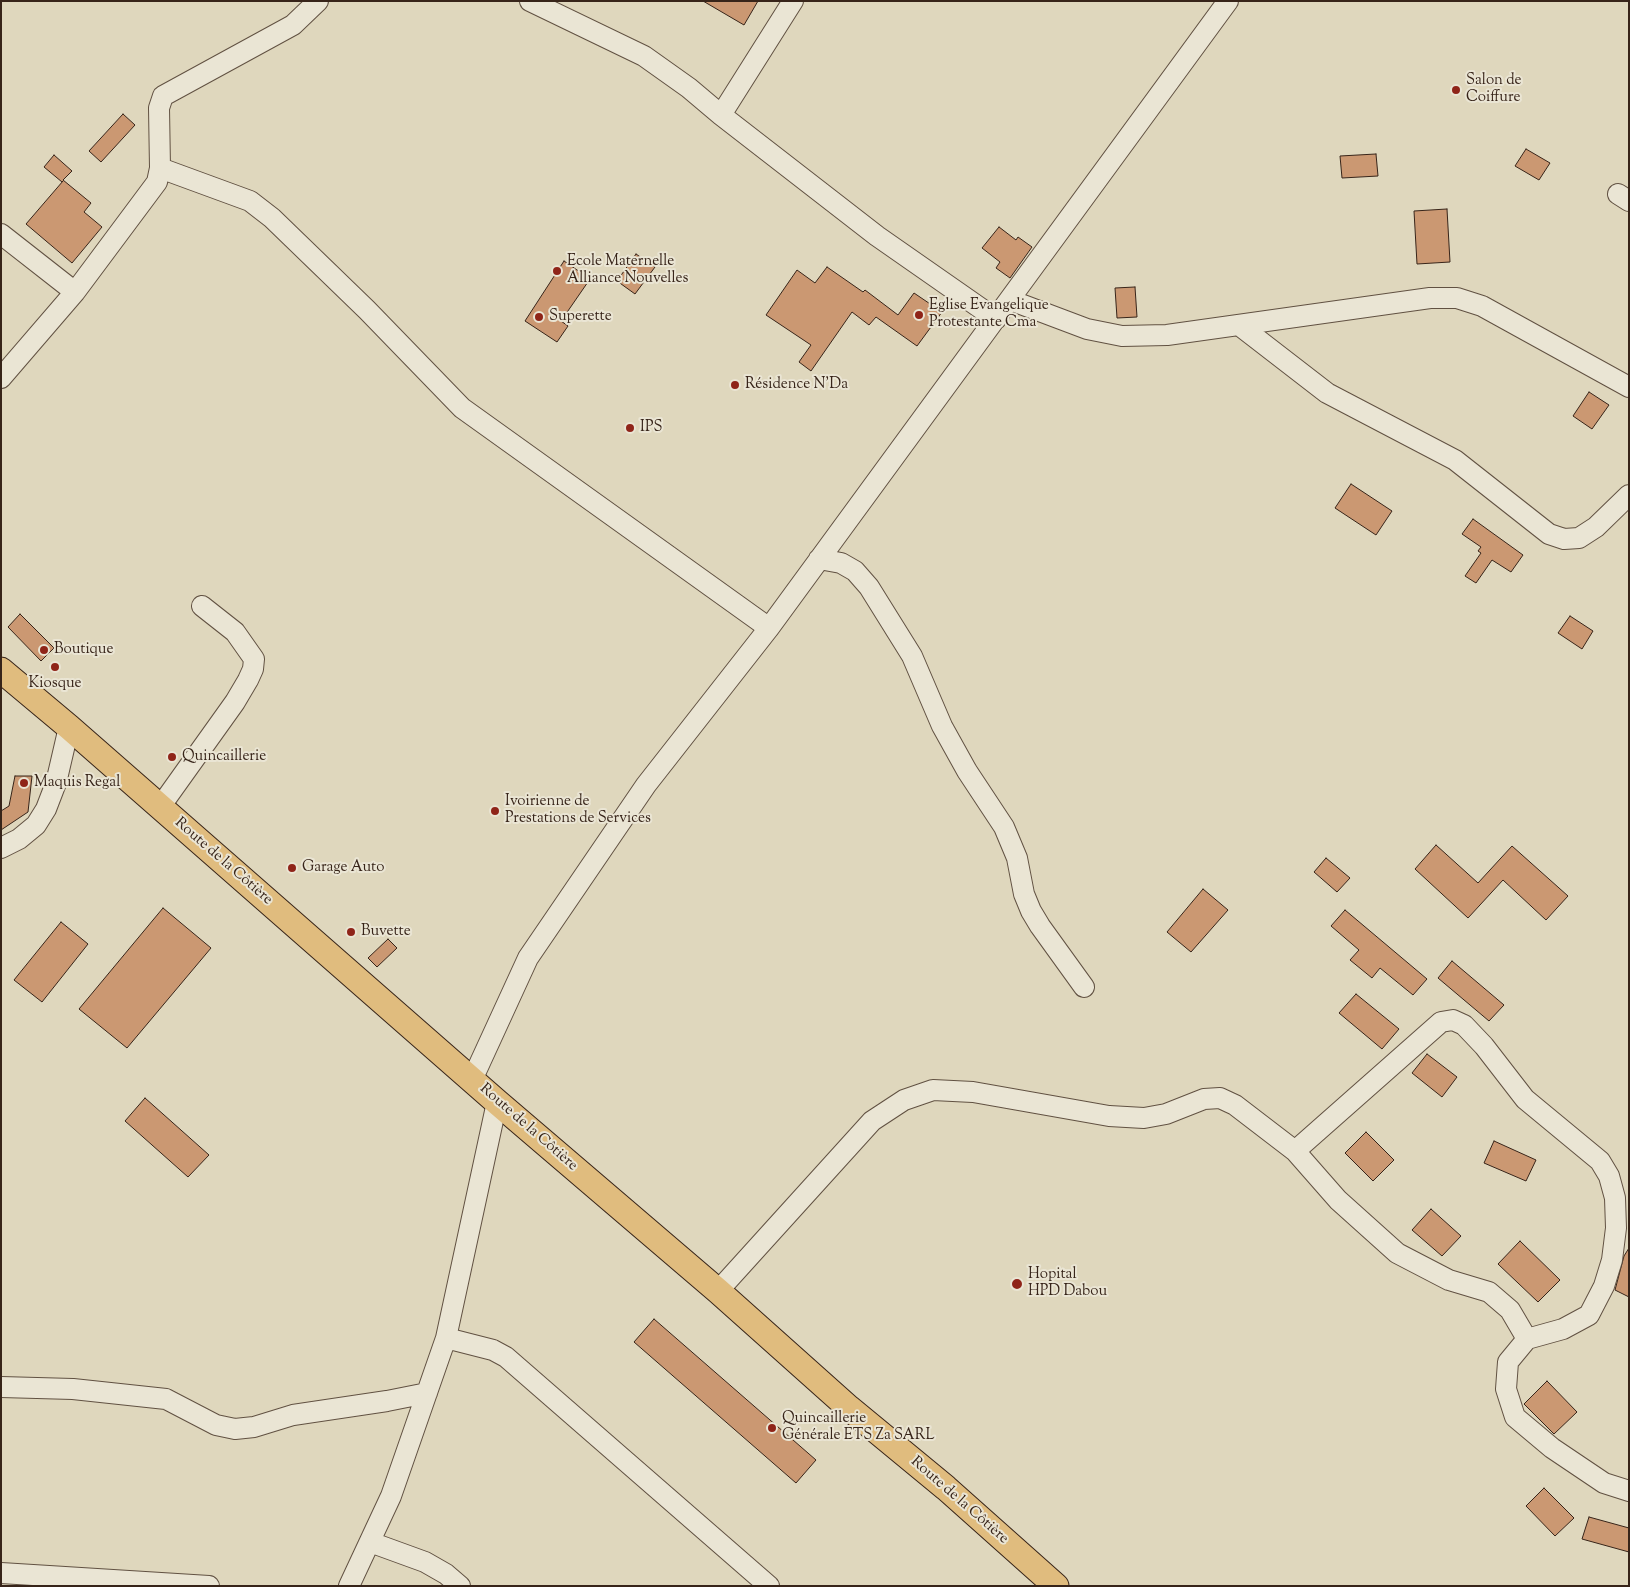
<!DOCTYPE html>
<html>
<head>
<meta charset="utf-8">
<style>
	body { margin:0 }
	#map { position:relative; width:1630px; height:1587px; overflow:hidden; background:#dfd7bd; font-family:"Sorts Mill Goudy",serif }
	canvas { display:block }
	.frame { position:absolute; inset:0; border:2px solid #372419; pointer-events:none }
</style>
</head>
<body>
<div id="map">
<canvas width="1630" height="1587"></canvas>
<div class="frame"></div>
</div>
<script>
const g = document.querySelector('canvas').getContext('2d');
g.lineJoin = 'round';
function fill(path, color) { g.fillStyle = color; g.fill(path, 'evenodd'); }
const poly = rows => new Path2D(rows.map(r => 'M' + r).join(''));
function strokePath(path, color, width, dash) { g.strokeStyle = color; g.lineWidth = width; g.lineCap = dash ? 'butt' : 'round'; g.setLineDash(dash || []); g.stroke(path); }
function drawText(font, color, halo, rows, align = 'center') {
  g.font = font + ' "Sorts Mill Goudy",serif'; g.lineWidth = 4; g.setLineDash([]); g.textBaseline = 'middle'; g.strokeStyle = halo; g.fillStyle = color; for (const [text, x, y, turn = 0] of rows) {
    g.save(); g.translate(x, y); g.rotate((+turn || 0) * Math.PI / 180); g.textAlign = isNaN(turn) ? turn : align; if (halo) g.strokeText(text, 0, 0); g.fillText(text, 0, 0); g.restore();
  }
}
const building = poly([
	[703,1,758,1,744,25,703,1],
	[123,114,135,125,101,162,89,151,123,114],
	[1526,149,1550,163,1539,180,1515,166,1526,149],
	[1376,154,1378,176,1342,178,1340,156,1376,154],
	[54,155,72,171,63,180,91,203,84,212,102,227,72,263,26,224,63,181,62,182,44,167,54,155],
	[1447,209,1450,262,1417,264,1414,211,1447,209],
	[999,227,1016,240,1018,237,1032,247,1010,278,996,268,1000,262,982,248,999,227],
	[636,254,655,267,635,294,617,281,636,254],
	[564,261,590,279,561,321,568,326,557,342,525,321,564,261],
	[827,267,863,292,865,290,898,315,914,293,942,312,917,346,876,317,869,325,852,312,811,371,799,362,811,345,766,315,797,270,815,283,827,267],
	[1135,287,1137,317,1117,318,1115,288,1135,287],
	[1589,392,1609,405,1592,429,1573,416,1589,392],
	[1351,484,1392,511,1376,535,1335,508,1351,484],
	[1473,519,1523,555,1511,572,1492,560,1476,583,1465,576,1481,553,1478,551,1481,547,1462,534,1473,519],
	[20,614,54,648,41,661,8,627,20,614],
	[1570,616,1593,631,1582,649,1558,633,1570,616],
	[15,776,32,776,28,812,1,830,1,811,9,806,15,776],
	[1436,845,1478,883,1512,846,1568,896,1546,920,1503,880,1468,918,1415,869,1436,845],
	[1326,858,1350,878,1337,892,1314,872,1326,858],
	[1203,889,1228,910,1191,952,1167,932,1203,889],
	[163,908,211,948,127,1048,79,1009,163,908],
	[1345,910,1427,979,1413,995,1380,968,1372,978,1350,960,1359,950,1331,926,1345,910],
	[61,922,88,944,42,1002,14,980,61,922],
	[388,939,397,948,377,967,368,958,388,939],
	[1452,961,1504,1005,1489,1021,1438,978,1452,961],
	[1356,994,1399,1029,1382,1049,1339,1013,1356,994],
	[1427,1054,1457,1077,1442,1097,1412,1073,1427,1054],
	[145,1098,209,1155,188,1177,125,1121,145,1098],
	[1366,1132,1394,1160,1373,1181,1345,1153,1366,1132],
	[1494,1141,1536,1160,1526,1181,1484,1163,1494,1141],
	[1431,1209,1461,1236,1442,1256,1412,1230,1431,1209],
	[1520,1241,1560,1280,1538,1302,1498,1264,1520,1241],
	[1629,1248,1629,1297,1615,1290,1624,1256,1629,1248],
	[654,1319,816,1460,796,1483,634,1342,654,1319],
	[1547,1381,1577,1412,1554,1434,1524,1404,1547,1381],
	[1544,1488,1574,1518,1555,1536,1526,1506,1544,1488],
	[1589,1517,1629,1528,1629,1552,1582,1539,1589,1517]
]);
fill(building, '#cb9872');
strokePath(building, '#372419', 1);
const minor = poly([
	[530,1,644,56,689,88,721,115,877,236,996,319],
	[721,115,793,1],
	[160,168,250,201,272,218,367,310,462,408,769,628],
	[1618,194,1629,201],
	[1,234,75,292],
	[1010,300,1087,329,1122,336,1167,335,1430,298,1457,298,1482,306,1629,387],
	[1239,325,1327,393,1455,460,1549,534,1564,539,1579,538,1596,527,1629,495],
	[1,378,75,292,157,182,160,168,159,108,163,96,293,25,318,1],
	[819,559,841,563,855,571,869,587,912,656,942,726,967,771,1004,827,1017,858,1024,894,1031,911,1040,926,1084,987],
	[160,807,235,702,248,680,253,669,254,659,235,632,202,606],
	[1,848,19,839,36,825,46,809,56,783,69,727],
	[472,1080,528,958,646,785,769,628,1228,1],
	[1295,1151,1441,1022,1453,1020,1464,1025,1484,1046,1525,1099,1600,1161,1609,1176,1615,1198,1616,1228,1612,1260,1604,1286,1589,1315,1563,1329,1527,1339,1508,1362,1506,1389,1515,1417,1552,1448,1604,1483,1629,1491],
	[718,1291,872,1121,904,1100,933,1090,973,1092,1109,1116,1144,1118,1166,1114,1204,1099,1220,1098,1235,1105,1295,1151,1338,1200,1397,1253,1449,1280,1489,1292,1510,1310,1527,1339],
	[446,1338,493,1350,506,1357,769,1586],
	[1,1387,73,1389,166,1399,216,1425,235,1429,254,1427,293,1415,387,1401,427,1393],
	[370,1542,425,1562,446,1574,460,1586],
	[1,1573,209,1586],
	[349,1586,391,1496,446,1338,497,1102]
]);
const major = poly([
	[1,670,69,727,497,1102,718,1291,849,1408,946,1488,1056,1586]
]);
strokePath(minor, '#615142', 22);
strokePath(major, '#372419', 27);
strokePath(minor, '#eae5d4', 20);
strokePath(major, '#e0bc7e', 25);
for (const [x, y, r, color] of [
	[1456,90,5,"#8f2418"],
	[557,271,5,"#8f2418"],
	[919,315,5,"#8f2418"],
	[539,317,5,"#8f2418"],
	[735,385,5,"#8f2418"],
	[630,428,5,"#8f2418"],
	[44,650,5,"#8f2418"],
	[55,667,5,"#8f2418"],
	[172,757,5,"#8f2418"],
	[24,783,5,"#8f2418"],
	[495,811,5,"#8f2418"],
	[292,868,5,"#8f2418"],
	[351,932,5,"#8f2418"],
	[1017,1284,6,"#8f2418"],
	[772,1428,5,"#8f2418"]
]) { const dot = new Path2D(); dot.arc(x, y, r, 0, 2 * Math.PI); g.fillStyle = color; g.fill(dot); strokePath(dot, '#eae5d4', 2); }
drawText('15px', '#372419', '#eae5d4', [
	["Salon de",1466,81],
	["Coiffure",1466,98],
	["Ecole Maternelle",567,262],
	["Alliance Nouvelles",567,279],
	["Eglise Evangelique",929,306],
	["Protestante Cma",929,323],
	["Superette",549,317],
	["Résidence N'Da",745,385],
	["IPS",640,428],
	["Boutique",54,650],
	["Kiosque",55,684,"center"],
	["Quincaillerie",182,757],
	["Maquis Regal",34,783],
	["Ivoirienne de",505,802],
	["Prestations de Services",505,819],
	["Garage Auto",302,868],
	["Buvette",361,932],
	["Hopital",1028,1275],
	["HPD Dabou",1028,1292],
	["Quincaillerie",782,1419],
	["Générale ETS Za SARL",782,1436]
], 'left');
drawText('15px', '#372419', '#eae5d4', [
	["Route de la Côtière",223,862,41],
	["Route de la Côtière",528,1128,41],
	["Route de la Côtière",959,1501,41]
]);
</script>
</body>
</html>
